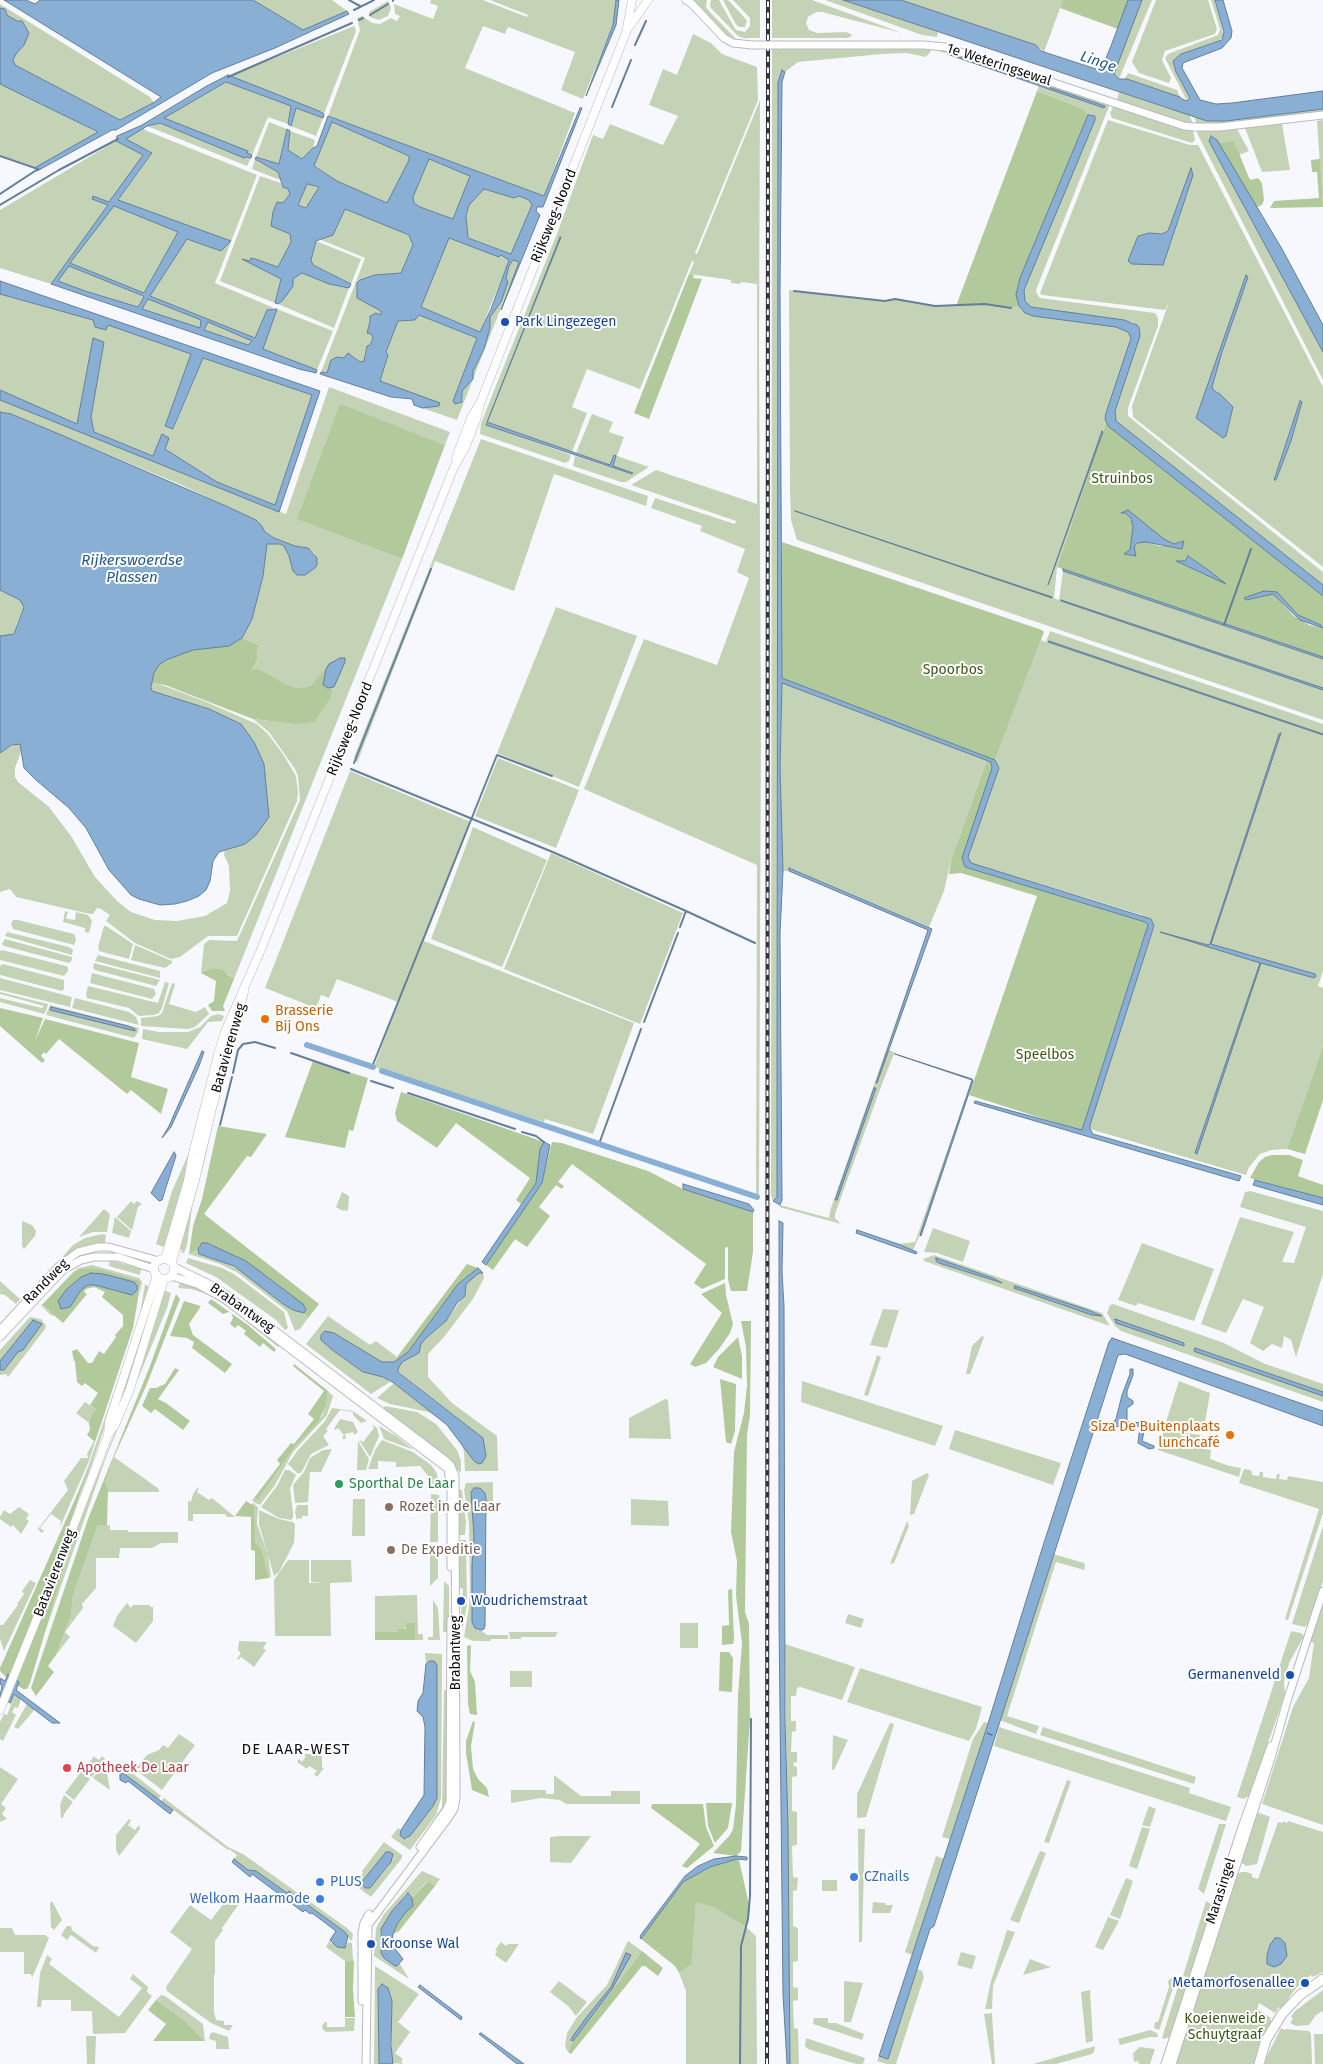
<!DOCTYPE html>
<html>
<head>
<meta charset="utf-8">
<style>
	body { margin:0 }
	canvas { display:block; background:#f7f8fe }
</style>
</head>
<body>
<canvas width="1323" height="2064"></canvas>
<script>
const g = document.querySelector('canvas').getContext('2d');
g.lineJoin = 'round';
function fill(path, color) { g.fillStyle = color; g.fill(path, 'evenodd'); }
const poly = rows => new Path2D(rows.map(r => 'M' + r).join(''));
function strokePath(path, color, width, dash) { g.strokeStyle = color; g.lineWidth = width; g.lineCap = dash ? 'butt' : 'round'; g.setLineDash(dash || []); g.stroke(path); }
function drawText(font, color, halo, rows, align = 'center') {
  g.font = font + ' "Fira Sans",sans-serif'; g.lineWidth = 4; g.setLineDash([]); g.textBaseline = 'middle'; g.strokeStyle = halo; g.fillStyle = color; for (const [text, x, y, turn = 0] of rows) {
    g.save(); g.translate(x, y); g.rotate((+turn || 0) * Math.PI / 180); g.textAlign = isNaN(turn) ? turn : align; if (halo) g.strokeText(text, 0, 0); g.fillText(text, 0, 0); g.restore();
  }
}
fill(poly([
	[253,0,332,0,347,11,303,30],
	[431,0,483,0,527,17,528,15,490,0,616,0,613,25,583,99,561,90,575,52,508,27,505,34,483,26,465,68,575,113,544,196,328,116,360,30,357,18,362,16,372,23,380,24,391,18,397,21,400,16,395,14,394,4,433,19,438,6,430,3],
	[692,0,707,0,706,7,709,11,737,40,722,32],
	[711,0,719,0,734,27,736,30,745,32,750,26,750,18,733,0,760,0,760,38,743,38,738,36,711,8,710,4],
	[723,0,728,0,744,17,747,21,745,27,739,27,735,23],
	[772,0,812,0,902,33,822,12,816,12,808,17,806,23,809,30,817,33,846,32,851,34,852,36,847,38,772,38],
	[825,0,843,0,938,32,937,37,922,35],
	[901,0,1063,0,1044,52,1036,45],
	[1142,0,1152,0,1119,79,1114,75,1114,72],
	[1156,0,1208,0,1217,29,1215,34,1165,51,1162,60,1171,78,1169,83,1139,73,1132,62],
	[1211,0,1215,0,1224,36,1219,41,1181,54,1173,61,1176,72,1190,98,1187,101,1165,58,1168,54,1218,35,1220,29],
	[388,1,391,8,388,16,379,20,370,17,369,12],
	[0,4,150,97,154,103,120,120,14,65,13,60,16,54,24,45,17,21,7,15,5,9,0,8],
	[354,26,356,31,324,114,230,76],
	[693,34,711,43,722,54,757,67,758,100,695,253,697,254,760,100,759,349,761,726,759,1194,756,1195,757,865,584,789,644,639,717,665,749,578,737,572,745,549,700,531,702,526,651,508,655,498,735,524,736,521,631,485,656,470,757,504,757,284,741,282,740,284,731,283,731,280,689,274,694,262,692,261,640,389,587,369,572,407,587,413,572,452,487,422,561,237,486,423,487,425,571,455,569,461,565,463,480,434,481,423,558,231,593,135,603,139,610,124,663,145,678,116,649,105,663,69,677,75],
	[772,49,925,48,930,49,931,51,926,57,907,53,882,54,798,62,785,72,782,71,778,82,777,1111,777,1197,773,1201,771,1195],
	[943,50,1110,104,1036,290,1037,294,1040,298,1155,313,1158,318,1158,326,1128,408,1128,416,1323,572,1323,585,1115,421,1115,411,1140,336,1133,322,1031,307,1023,298,1024,290,1090,115,1088,115,1083,109,1037,91,1039,85,1104,107,948,53,939,52],
	[1128,73,1177,90,1180,97,1127,79,1124,80],
	[227,82,291,106,288,124,268,117,252,155,247,153,247,151,163,118],
	[0,84,43,104,98,133,36,167,0,155],
	[1119,92,1163,107,1189,114,1193,124,1174,120,1117,100],
	[1114,105,1193,130,1195,140,1192,143,1112,118,1110,113],
	[296,108,323,118,316,136,291,126],
	[1323,109,1323,113,1233,124,1197,125,1194,116,1226,121],
	[1108,120,1190,145,1198,145,1323,387,1323,567,1133,417,1132,406,1169,302,1165,310,1042,295,1040,293],
	[1191,169,1193,175,1163,264,1132,264,1149,233,1162,234,1168,231],
	[1248,277,1222,352,1212,388,1214,391,1220,394,1233,407,1226,436,1196,418],
	[1300,401,1302,403,1291,441,1276,480,1274,480],
	[1323,120,1323,207,1317,121],
	[269,122,287,129,279,164,256,157],
	[332,122,409,156,409,160,387,203,337,181,314,166],
	[160,123,244,158,247,157,251,158,247,166,147,126],
	[1282,124,1290,170,1262,172,1245,128],
	[143,128,147,131,257,175,215,283,274,308,267,310,255,338,150,296,187,239,221,251,230,241,118,201,152,154,125,139],
	[1237,129,1249,151,1239,155,1234,141,1219,160,1323,352,1323,380,1197,133,1198,131,1217,131],
	[290,131,315,140,313,148,302,159,288,150],
	[116,141,144,155,109,202,93,196,93,199,108,205,51,284,0,268,0,210],
	[255,159,278,172,280,180,252,169],
	[429,159,470,176,453,219,420,207,414,203,413,197],
	[260,176,281,183,283,187,288,189,290,194,283,204,277,202,271,225,290,234,291,242,278,268,255,259,251,258,250,261,245,260,281,279,275,303,220,281],
	[306,184,319,187,307,208,298,205],
	[484,189,514,198,519,196,529,200,532,205,512,254,468,238,466,216,469,205],
	[114,205,178,232,144,293,70,263],
	[345,209,409,235,414,245,401,273,375,275,360,280,381,311,381,316,370,322,367,333,371,334,373,338,365,352,364,361,361,363,353,356,344,358,327,373,321,372,365,258,319,239,333,235],
	[448,238,499,256,501,255,509,260,480,332,421,307],
	[316,241,361,259,351,284,313,265,311,260],
	[513,260,519,262,457,420,422,408,439,406,380,381,388,355,386,352,398,321,415,320,419,315,477,338,453,401,463,401,462,391,473,379,473,371,484,349,487,334,490,328,490,317,501,302,508,282,506,278,509,266],
	[69,266,144,297,138,307,85,291,58,281],
	[302,273,329,284,349,288,334,328,278,304,283,300,293,279],
	[789,290,885,301,895,299,935,306,985,304,1011,308,1019,306,1022,310,1116,327,1128,332,1131,338,1106,413,1106,423,1057,567,1054,598,1059,600,1063,571,1323,659,1323,720,797,540,791,520,790,490],
	[0,294,107,324,191,354,165,425,174,429,203,358,312,395,275,505,217,482,165,449,169,438,162,435,154,456,94,432,91,417,104,342,93,338,77,425,0,390],
	[148,299,201,320,200,329,142,309],
	[277,309,333,331,317,370,263,349],
	[208,322,252,341,249,345,204,330],
	[329,387,450,432,445,445,340,405,298,519,402,559,234,979,228,974,212,968,201,973,204,944,209,940,237,941,300,800,298,776,295,769,269,732,253,719,294,724,323,685,326,670,310,686,297,688,286,684,259,669,252,671,257,660,258,645,242,638,252,619,263,576,267,544,280,544,284,546,289,556,293,571,305,575,315,568,315,554,308,548,295,546,274,538,265,532,261,525,256,520,179,484,11,414,0,412,0,400,286,514],
	[592,414,613,422,609,432,624,437,617,456,649,467,626,482,621,482,573,466,575,456,631,474,633,473,613,466,616,456,614,456,610,465,576,453],
	[481,439,648,496,646,506,554,474,514,591,435,561,357,763,354,757],
	[0,590,20,600,24,607,17,623,15,632,11,635,0,636],
	[556,607,637,636,579,787,497,753],
	[1050,631,1323,724,1323,734,1048,642,1323,735,1323,971,1318,986,1323,988,1323,1046,1287,1149,1271,1150,1260,1154,1249,1167,1246,1175,1090,1129,1089,1125,1154,927,1153,923,1142,915,971,863,969,861,968,857,999,768,995,760,1041,640,1046,642],
	[782,682,987,760,951,860,944,891,929,927,790,868,789,871,783,871,780,767],
	[152,683,162,685,204,701,257,724,268,734,283,754,296,776,298,792,297,801,237,936,208,936,180,957,171,959,135,943,106,921,110,915,101,909,97,908,93,914,90,914,16,897,10,889,0,892,0,753,16,744,20,744,22,749,15,768,15,777,18,782,49,807,71,836,95,877,117,901,131,912,155,920,177,921,205,916,227,903,230,891,229,866,224,855,225,849,245,844,256,835,269,817,264,764,254,742,241,724,209,709,158,695,152,691],
	[498,758,579,790,556,848,475,816],
	[350,771,471,822,424,941,634,1023,593,1134,545,1119,544,1122,374,1067,398,1002,337,979,329,998,321,995,316,1008,265,988],
	[473,827,547,860,502,967,431,939],
	[551,853,683,913,640,1024,504,969],
	[65,911,68,912,66,918,68,919,75,920,76,912,88,915,92,921,89,933,85,932,85,928,63,922],
	[13,920,18,920,74,934,76,939,74,945,13,929,11,924],
	[104,926,106,926,133,944,129,959,99,951,98,947],
	[928,929,876,1083,889,1050,896,1053,894,1054,882,1084,835,1214,835,1218,841,1224,779,1207,780,1205,829,1218,830,1211],
	[7,932,69,947,73,950,72,955,5,936],
	[5,939,72,957,72,960,69,963,4,946,2,944],
	[135,945,172,961,172,963,165,968,131,960],
	[2,950,66,966,68,967,68,971,64,976,0,960,0,951],
	[98,955,160,971,160,978,95,961],
	[94,963,160,980,156,986,95,970,93,968],
	[3,964,64,980,64,989,62,991,0,975,0,966],
	[92,973,154,989,156,994,152,999,90,983],
	[0,978,72,997,70,1007,0,990],
	[165,982,169,983,162,1008,159,1013,154,1015,139,1016,129,1008,87,998,86,994,88,986,158,1003],
	[172,983,175,984,169,1004,196,1012,205,1007,209,1014,195,1027,188,1029,141,1026,141,1018,158,1016,162,1013],
	[0,992,48,1004,46,1011,44,1014,0,1002,0,998,42,1008,44,1006,0,994],
	[75,998,129,1012,136,1017,139,1025,72,1008],
	[50,1005,139,1028,138,1032,134,1038,46,1015],
	[218,1014,224,1016,222,1021,208,1022,187,1049,142,1039,143,1029,159,1032,188,1032,200,1027,211,1016],
	[225,1069,205,1159,192,1208,187,1245,184,1253,181,1252,182,1250,177,1248],
	[972,1080,920,1235,913,1250,898,1244,915,1242],
	[201,1104,203,1105,184,1186,167,1246,164,1245,163,1247,156,1244,172,1191,188,1155],
	[1250,1191,1323,1211,1323,1274,1296,1357,1291,1340,1284,1336,1282,1348,1272,1344,1263,1351,1250,1343,1264,1307,1243,1299,1226,1333,1201,1324,1240,1217,1294,1232,1282,1262,1294,1263,1306,1227,1240,1207,1245,1192],
	[342,1192,349,1196,348,1211,341,1210,336,1207],
	[131,1201,134,1204,137,1201,142,1204,138,1207,132,1230,117,1217],
	[104,1209,110,1214,107,1232,93,1232,79,1237],
	[115,1217,131,1231,129,1238,112,1233],
	[22,1221,32,1225,36,1231,35,1236,24,1249,22,1246],
	[933,1228,970,1241,963,1262,937,1253,924,1252],
	[102,1234,106,1235,105,1243,84,1247,31,1292,73,1245,85,1238],
	[1142,1243,1214,1269,1194,1321,1138,1303,1136,1306,1118,1300],
	[198,1249,199,1254,224,1262,240,1270,283,1304,293,1310,304,1313,308,1318,300,1329,295,1331,287,1311,238,1273,220,1264,189,1254],
	[934,1255,1102,1313,1110,1326,924,1261,923,1259],
	[937,1258,993,1278,1000,1283,940,1263,936,1261],
	[188,1258,222,1268,234,1274,284,1312,288,1328,285,1330,276,1320,216,1277,186,1263],
	[110,1260,141,1269,140,1275,109,1266],
	[92,1265,139,1278,142,1282,140,1296,141,1281,100,1269,89,1268,80,1269,70,1276,42,1306,54,1315,52,1316,41,1306,73,1272,79,1268],
	[479,1273,483,1273,484,1278,473,1299,444,1337,428,1354,428,1377,452,1403,497,1436,498,1471,465,1471,464,1452,461,1442,474,1461,483,1438,398,1371,398,1369,402,1362,419,1353,421,1344,426,1338,446,1321,466,1293,466,1284],
	[0,1281,20,1299,16,1304,5,1295,0,1294],
	[182,1282,209,1292,280,1344,278,1347,231,1309,210,1295,191,1289,178,1288,180,1283],
	[145,1284,151,1289,120,1383,78,1504,87,1473,73,1504,88,1467,125,1360,139,1319],
	[155,1290,157,1291,131,1379,112,1424],
	[163,1290,171,1293,167,1308,105,1460,43,1638,74,1535,131,1392],
	[1113,1304,1224,1343,1263,1363,1323,1384,1323,1392,1195,1348,1194,1350,1323,1396,1323,1402,1121,1331,1115,1326,1107,1313,1110,1305],
	[883,1309,899,1310,887,1348,870,1345],
	[328,1316,370,1345,376,1341,397,1357,399,1359,392,1363,382,1362,334,1333,326,1345,359,1369,383,1377,390,1382,371,1394,306,1344],
	[30,1317,41,1319,46,1326,45,1329,8,1377,6,1374,0,1375,0,1370,4,1370,18,1351,32,1321,0,1361,0,1350],
	[982,1336,984,1337,970,1374,966,1374,972,1346],
	[877,1355,881,1357,868,1396,864,1395],
	[802,1381,943,1426,935,1446,801,1402],
	[1179,1381,1210,1393,1204,1428,1201,1428,1200,1431,1165,1425],
	[394,1383,436,1416,428,1412,390,1404,377,1398],
	[328,1391,333,1396,327,1415,293,1452,275,1485,260,1505,255,1503,252,1500,254,1498,258,1500,296,1445,322,1416,326,1406],
	[665,1399,668,1400,671,1439,629,1438,629,1418],
	[85,1402,96,1409,89,1423,76,1413],
	[385,1406,417,1412,436,1424,457,1450,461,1461,461,1473,382,1410],
	[332,1408,353,1411,367,1421,361,1423,353,1415,353,1412,340,1410,326,1429,328,1431,323,1436,329,1445,311,1454,301,1473,297,1473,288,1464,298,1450,325,1421],
	[340,1419,353,1422,358,1432,354,1435,353,1432,345,1434,346,1439,343,1439,342,1438,344,1435,338,1428,335,1430,334,1429],
	[372,1424,377,1428,379,1436,370,1457,359,1440,363,1442,374,1428],
	[379,1426,396,1436,414,1450,384,1439],
	[955,1430,1061,1463,1053,1485,949,1449],
	[1164,1430,1200,1435,1199,1439,1203,1439,1201,1448,1211,1450,1210,1459,1229,1466,1241,1468,1239,1477,1158,1450],
	[382,1440,413,1452,431,1465,437,1473,438,1484,431,1484,429,1477,420,1466,396,1467,396,1462,378,1461,378,1469,368,1469,375,1450],
	[94,1441,95,1442,89,1461,60,1527,61,1521,51,1514,40,1528,44,1531,42,1533,38,1529,68,1490,64,1481,81,1458,88,1458,87,1454],
	[358,1441,369,1459,366,1470,357,1470],
	[332,1449,321,1472,310,1472,308,1502,295,1503,293,1485,304,1472,310,1458,323,1450],
	[114,1457,159,1489,159,1492,108,1492,105,1483],
	[1244,1469,1251,1470,1252,1475,1259,1476,1260,1472,1263,1472,1263,1477,1276,1479,1277,1474,1280,1474,1279,1479,1287,1480,1288,1476,1323,1482,1323,1513,1288,1620,1285,1619,1319,1509,1239,1483],
	[285,1470,289,1470,296,1475,290,1488,293,1513,293,1518,291,1520,279,1518,261,1507,277,1486],
	[927,1473,929,1475,914,1514,910,1515,912,1481],
	[493,1482,493,1509,495,1513,486,1513,486,1499,482,1490,479,1487,474,1536,472,1622,478,1630,481,1630,487,1635,508,1635,508,1639,491,1639,490,1641,473,1641,464,1637,469,1607,470,1590,469,1524,464,1490,466,1483,469,1483],
	[198,1487,199,1488,197,1492,209,1500,212,1498,235,1517,227,1517,225,1514,193,1514,193,1521,188,1521,188,1501,191,1502,193,1494],
	[458,1490,462,1490,466,1522,465,1535,458,1535],
	[431,1494,439,1495,440,1500,438,1505,438,1542,430,1542],
	[353,1499,365,1499,365,1536,352,1536],
	[631,1499,668,1501,669,1526,631,1525],
	[253,1503,258,1507,257,1524,268,1555,271,1577,269,1578,262,1550,255,1542,251,1504],
	[297,1505,308,1505,308,1516,302,1516,302,1519,298,1518,297,1521,295,1512],
	[19,1507,29,1514,26,1519,29,1521,21,1534,13,1525,11,1527,0,1519,0,1517,4,1510,10,1514],
	[259,1510,279,1519,293,1522,295,1524,294,1543,279,1572,274,1576,259,1524],
	[907,1521,909,1526,894,1563,890,1564],
	[98,1525,110,1525,110,1530,128,1530,128,1532,178,1532,178,1543,161,1543,152,1548,120,1548,119,1558,96,1558,96,1588,82,1604,83,1608,65,1632,70,1637,56,1655,65,1632,71,1616,73,1595],
	[1323,1526,1323,1581,1311,1620,1305,1627,1292,1624],
	[458,1540,466,1540,467,1604,463,1627,460,1627,463,1589,460,1588,458,1570],
	[430,1547,438,1547,438,1578,430,1586],
	[1053,1554,1084,1563,1085,1567,1084,1570,1056,1562,1007,1716,1039,1726,1036,1734,1000,1720],
	[288,1560,309,1560,309,1583,322,1583,311,1582,311,1560,351,1560,352,1582,330,1583,331,1636,275,1636,274,1580],
	[30,1580,36,1583,4,1651,0,1639,0,1625,3,1625,18,1605,17,1604,24,1594,22,1591],
	[444,1581,449,1586,449,1632,443,1632],
	[417,1595,418,1634,423,1634,423,1640,415,1640,415,1623,398,1632,375,1632,375,1596],
	[433,1600,438,1608,440,1640,428,1640,428,1637,433,1637],
	[1323,1602,1323,1825,1262,1804,1293,1707,1309,1678,1314,1643,1310,1642],
	[127,1603,131,1608,133,1605,150,1605,150,1607,153,1607,153,1621,136,1643,113,1626,117,1616],
	[848,1614,864,1619,861,1628,845,1623],
	[680,1623,698,1623,698,1648,680,1648],
	[1291,1631,1301,1633,1304,1636,1289,1663,1284,1682,1285,1694,1250,1795,1244,1799,1237,1797],
	[509,1632,558,1632,555,1637,521,1637,521,1639,510,1639],
	[239,1641,267,1642,263,1648,266,1650,254,1667,241,1657,238,1660,237,1659,241,1653,238,1650],
	[785,1644,855,1667,842,1700,800,1687,797,1688,796,1696,791,1696,791,1721,796,1721,796,1731,792,1732,791,1752,797,1752,797,1762,793,1763,794,1766,797,1767,797,1776,792,1777,792,1811,797,1812,797,1845,792,1846,793,1877,798,1878,797,1890,793,1891,793,1926,798,1928,798,1961,793,1962,793,1987,798,1988,798,2000,793,2001,794,2028,798,2029,799,2064,790,2064],
	[425,1653,442,1654,441,1798,436,1815,410,1850,391,1837,398,1828,401,1830,401,1837,407,1839,433,1806,437,1665,428,1662,426,1664],
	[860,1668,982,1707,976,1729,969,1741,847,1702],
	[510,1671,532,1671,532,1687,510,1687],
	[444,1690,447,1690,449,1714,448,1801,417,1847,416,1846,442,1807],
	[13,1694,21,1699,18,1708,15,1707,12,1712,16,1715,3,1741,0,1739,0,1722,4,1714,7,1715,11,1705,10,1703],
	[27,1704,35,1709,18,1729,14,1727],
	[984,1722,988,1723,986,1730,950,1839,942,1837,973,1739],
	[890,1723,894,1724,866,1817,857,1818,857,1794],
	[999,1727,1190,1788,1189,1793,1231,1807,1226,1821,994,1746],
	[1043,1727,1196,1777,1194,1784,1040,1735],
	[179,1734,195,1745,162,1790,137,1771,147,1768,136,1768,147,1755,159,1750,163,1745,168,1748],
	[833,1735,848,1740,834,1770,832,1769],
	[303,1754,322,1754,322,1767,324,1768,317,1777,314,1774,317,1771,309,1766,307,1769,297,1762,299,1759,302,1762,306,1756],
	[93,1756,99,1760,102,1756,105,1759,92,1777,82,1770,93,1758],
	[105,1762,110,1790,93,1778],
	[0,1767,18,1779,1,1804,6,1808,2,1814,7,1819,0,1822],
	[81,1772,90,1779,74,1800,65,1793],
	[131,1772,161,1796,158,1800,123,1773],
	[554,1775,581,1796,611,1796,611,1791,640,1791,640,1804,566,1804,560,1800,541,1798,511,1803,511,1790,546,1790,546,1794,554,1794],
	[1067,1780,1071,1781,1049,1843,1044,1842],
	[64,1795,73,1802,64,1814,63,1818,61,1818,60,1805],
	[164,1798,228,1847,243,1854,347,1928,353,1934,352,1940,350,1940,345,1932,289,1891,287,1893,256,1871,248,1870,234,1859,237,1855,229,1849,228,1850,161,1801],
	[1149,1806,1156,1809,1150,1827,1142,1825],
	[1257,1812,1270,1817,1257,1864,1246,1866,1242,1863,1241,1857],
	[129,1819,131,1820,128,1825,135,1830,139,1825,140,1829,119,1856,116,1850,116,1835],
	[1283,1821,1287,1823,1288,1821,1323,1832,1323,1972,1313,1977,1311,1975,1296,1988,1281,2009,1279,2007,1275,2013,1259,2003,1257,2009,1271,2018,1270,2020,1274,2023,1256,2064,1174,2064,1234,1877,1241,1872,1246,1872,1252,1874,1252,1877,1258,1879,1278,1822,1283,1823],
	[1219,1824,1226,1824,1204,1894,1198,1889],
	[1142,1827,1150,1829,1137,1869,1129,1866],
	[858,1829,865,1829,862,1942,859,1942],
	[560,1836,591,1836,571,1863,550,1862,550,1837],
	[384,1842,402,1855,402,1858,371,1897,355,1885,363,1873,362,1871],
	[394,1857,388,1867,374,1883,365,1888,362,1885],
	[1040,1851,1046,1853,1019,1923,1010,1920],
	[936,1856,944,1859,912,1955,905,1952],
	[422,1871,440,1879,435,1886,427,1881,412,1898,408,1893,406,1894,386,1920,380,1934,380,1948,398,1965,400,1964,409,1979,374,1956,376,1928,384,1914],
	[1126,1878,1133,1881,1120,1919,1110,1915],
	[822,1880,837,1880,837,1891,822,1891],
	[231,1894,241,1901,222,1928,223,1930,215,1941,215,1974,214,1975,214,2012,216,2020,224,2021,224,2025,233,2025,229,2031,211,2023,167,1991,166,1987,192,1949,170,1932,190,1905,211,1920],
	[52,1901,62,1920,54,1930,51,1927,50,1903],
	[696,1901,713,1907,730,1917,746,1927,756,1936,757,2064,686,2064,686,1991,679,1973,692,1964],
	[1206,1901,1211,1904,1211,1914,1191,1978,1183,1976],
	[873,1902,885,1903,886,1905,893,1905,890,1913,872,1913],
	[0,1910,0,1928,12,1928,15,1935,45,1935,49,1938,32,1978,31,1974,24,1974,24,1952,0,1952],
	[1108,1917,1119,1921,1103,1950,1095,1947],
	[67,1926,71,1926,72,1930,93,1946,99,1947,96,1953,71,1935,67,1940,61,1935],
	[1007,1930,1015,1932,993,1986,992,2009,985,2009,991,1981],
	[330,1940,331,1943,346,1946,347,1943,352,1943,353,1961,345,1961,326,1947],
	[628,1941,642,1951,572,2043,568,2052,565,2046,567,2033,577,2017,607,1985],
	[501,1942,506,1946,508,1944,519,1944,506,1963,495,1955,497,1951,495,1950],
	[961,1952,976,1956,972,1969,957,1965],
	[47,1955,52,1959,49,1964,119,2017,142,1988,130,1979,133,1974,148,1987,147,1992,152,1996,125,2033,93,2034,92,2011,71,2011,71,2000,42,2000,41,2007,37,2007,40,1973],
	[1030,1959,1051,1967,1023,1975],
	[375,1966,419,1994,398,2022,410,2032,395,2053,403,2059,401,2062,403,2064,392,2063,392,2001,385,1985,378,1989,379,2064,374,2064],
	[917,1969,922,1971,924,1977,896,2064,887,2064,877,2061,879,2056,888,2059],
	[1171,1978,1176,1979,1159,2030,1154,2028,1155,2022,1158,2022,1169,1987,1168,1981],
	[1180,1980,1190,1984,1172,2036,1164,2039,1162,2038],
	[559,1981,587,2002,576,2016,568,2006,550,1992],
	[844,1981,863,1983,851,2022,844,2022],
	[1090,1990,1093,2041,1086,2043,1081,1992],
	[1323,1990,1323,2011,1316,2015,1309,2025,1296,2026,1290,2023,1293,2019,1291,2017,1295,2011],
	[161,1995,165,1996,203,2024,205,2041,185,2021,156,2000],
	[992,2013,995,2064,992,2064,984,2014],
	[345,2018,355,2018,354,2031,326,2032,323,2030,322,2026,325,2022,327,2022,327,2027,345,2027],
	[814,2018,828,2018,828,2023,836,2023,864,2034,862,2040,813,2024],
	[1281,2028,1285,2030,1286,2029,1309,2031,1311,2034,1312,2064,1263,2064],
	[1150,2030,1157,2033,1158,2037,1150,2037,1120,2045,1118,2039],
	[213,2032,228,2037,229,2049,216,2049,216,2041,209,2039,210,2034],
	[1314,2034,1323,2034,1323,2064,1315,2064],
	[86,2036,96,2036,95,2064,87,2064],
	[806,2038,865,2058,863,2064,856,2064,808,2049,805,2046],
	[1095,2046,1094,2052,1092,2054,1056,2064,1033,2064],
	[1140,2047,1155,2049,1150,2064,1139,2064,1138,2061,1134,2062,1133,2053]
]), '#c4d3b6');
fill(poly([
	[1063,0,1128,0,1118,29,1060,8],
	[1037,91,1083,109,1088,115,1020,278,1016,295,1019,306,1011,308,985,304,956,306],
	[1217,140,1221,143,1234,141,1249,178,1251,180,1258,178,1262,183,1264,200,1262,205,1256,207],
	[1320,159,1323,207,1270,208,1274,201,1319,198,1317,172,1312,172,1311,160],
	[689,274,694,275,693,278,702,279,649,419,634,413],
	[340,404,445,445,402,559,297,519],
	[1106,423,1323,596,1323,626,1298,615,1277,592,1246,597,1246,600,1273,594,1294,616,1309,625,1323,628,1323,657,1057,567],
	[1125,513,1164,539,1174,544,1184,542,1182,546,1160,546,1146,542,1137,543,1134,547,1136,555,1125,554,1130,550,1133,527,1131,518],
	[1188,556,1211,572,1223,582,1178,561,1185,561],
	[782,542,1042,630,1044,632,1041,640,995,760,782,678],
	[242,638,258,645,257,660,252,670,259,669,286,684,297,688,310,686,326,669,323,685,332,689,331,697,314,722,294,724,253,719,165,685,152,683,154,673,159,665,166,660,193,650,228,646],
	[987,760,991,762,992,768,963,858,965,867,1145,922,1148,925,1082,1131,969,1095,1037,896,961,873,949,874,951,860],
	[212,968,222,970,234,979,223,1006,225,1011,212,1011,208,1005,214,1001,216,981,201,973],
	[0,1008,43,1018,35,1041,45,1019,139,1043,131,1077,168,1089,161,1114,131,1090,127,1094,59,1039,46,1054,44,1052,41,1056,45,1060,42,1063,0,1026],
	[1323,1046,1323,1100,1305,1154,1287,1149],
	[313,1061,368,1078,353,1131,349,1130,345,1148,285,1137],
	[401,1092,544,1142,540,1149,536,1183,521,1204,516,1200,530,1178,456,1123,437,1148,397,1121,395,1113],
	[218,1126,267,1134,251,1157,247,1156,204,1214,319,1304,308,1318,304,1313,306,1309,273,1281,238,1257,207,1243,200,1245,198,1249,189,1254,193,1226,202,1199],
	[552,1142,562,1143,648,1171,683,1189,753,1212,753,1252,747,1291,731,1291,728,1280,728,1247,725,1248,725,1279,702,1289,694,1283,706,1264,572,1164,558,1182,564,1186,562,1189,556,1185,539,1207,550,1216,527,1247,515,1239,493,1270,486,1265,542,1183],
	[1272,1155,1289,1155,1303,1160,1298,1176,1323,1185,1323,1198,1250,1178,1259,1162,1265,1157],
	[467,1264,478,1268,458,1284,422,1334,408,1352,399,1359,397,1357],
	[89,1268,100,1269,141,1281,133,1328,95,1442,87,1435,90,1430,89,1423,92,1415,96,1409,90,1405,98,1393,85,1383,82,1386,77,1382,75,1361,74,1361,72,1351,77,1349,88,1363,92,1363,99,1351,104,1354,116,1337,115,1335,123,1326,123,1315,102,1297,105,1292,94,1287,86,1289,84,1292,87,1294,63,1323,42,1305,73,1273,80,1269],
	[91,1273,103,1274,128,1294,95,1285,88,1285,81,1290,70,1307,63,1309,58,1301,66,1290,81,1277],
	[725,1283,726,1295,733,1324,730,1333,719,1349,706,1363,695,1367,690,1364,722,1313,701,1294],
	[176,1294,180,1299,147,1384,114,1457,105,1483,108,1489,107,1525,98,1525,73,1595,71,1616,56,1655,48,1666,54,1672,36,1696,31,1688,88,1519,150,1366],
	[211,1299,248,1325,276,1349,274,1352,263,1343,260,1347,244,1334,246,1331,238,1325,235,1328,230,1324,233,1318,232,1314,229,1312,223,1314,208,1303],
	[184,1301,201,1306,189,1324,193,1335,232,1364,225,1373,192,1348,194,1342,187,1338,170,1336],
	[741,1321,751,1321,750,1415,747,1435,745,1612,749,1624,750,1719,741,1851,736,1856,713,1853,730,1835,733,1829,736,1805,738,1695,742,1643,736,1596,737,1561,731,1532,734,1452,744,1413,747,1385,746,1347],
	[738,1337,742,1356,742,1379,713,1367,718,1357],
	[294,1364,328,1391,326,1406,318,1422,296,1445,258,1500,254,1498,280,1464,277,1460,291,1443,294,1444,314,1419,308,1414,324,1391,293,1366],
	[175,1368,179,1370,158,1399,166,1403,190,1421,183,1430,155,1409,151,1413,142,1406,150,1388,156,1388,165,1384],
	[720,1379,736,1384,735,1431,731,1444,726,1442],
	[89,1468,58,1559,11,1673,8,1674,6,1677,0,1671,0,1668],
	[246,1501,254,1506,255,1542,262,1550,269,1578,255,1580,255,1551,251,1550,251,1517,235,1516],
	[74,1534,30,1683,27,1689,23,1689,17,1685,17,1678],
	[732,1589,734,1640,733,1644,722,1645,722,1626,729,1625,728,1590],
	[406,1623,415,1623,415,1640,375,1640,375,1632,398,1632,398,1629,406,1629],
	[471,1645,470,1671,475,1682,477,1715,470,1714,468,1704,467,1646],
	[720,1652,729,1652,733,1658,732,1692,719,1691],
	[473,1721,475,1722,471,1746,473,1769,478,1779,487,1788,489,1797,472,1790,466,1753,466,1741],
	[706,1803,732,1803,728,1828,715,1843,708,1826],
	[652,1804,703,1804,706,1827,714,1846,687,1868,682,1866,700,1844,651,1808],
	[737,1859,739,1860,750,1909,746,1927,713,1907,696,1902,692,1964,679,1973,675,1966,641,1939,683,1882,710,1867],
	[428,1881,435,1886,399,1931,393,1934,397,1924,406,1912,413,1906,412,1898],
	[642,1951,663,1968,658,1976,645,1966,642,1966,571,2054,568,2052,572,2043],
	[345,1961,354,1961,353,1990,355,2017,345,2017],
	[156,2000,185,2021,205,2041,153,2041,166,2024,148,2010]
]), '#b1c99b');
const water = poly([
	[4,0,26,0,35,4,40,0,253,0,303,30,347,11,349,14,275,48,212,73,116,130,112,130,37,171,36,167,98,132,0,84,0,8,5,9,7,15,17,21,22,21,29,33,24,45,16,54,13,60,15,65,120,120,153,103,161,97,4,0],
	[616,0,619,0,616,25,586,96,613,25,616,0],
	[843,0,901,0,1036,45,1041,51,1099,70,1102,68,1111,46,1128,0,1142,0,1114,74,1119,79,1127,79,1180,97,1182,99,1187,101,1190,98,1176,72,1173,61,1181,54,1222,40,1224,32,1215,0,1223,0,1232,31,1231,38,1222,48,1183,63,1182,68,1200,100,1216,104,1232,103,1323,91,1323,109,1226,121,1207,121,843,0],
	[948,53,1105,106,1104,108,947,54,948,53],
	[782,70,785,72,782,82,780,289,782,678,995,760,999,768,968,857,971,863,1151,919,1154,926,1090,1125,1090,1129,1093,1134,1241,1176,1239,1181,974,1103,975,1101,1082,1130,1148,925,1145,922,965,867,962,858,992,768,991,762,782,683,780,767,783,871,780,933,782,1200,780,1205,773,1201,777,1197,777,1111,778,82,782,70],
	[228,75,319,111,324,114,323,118,296,108,291,126,288,124,291,106,226,82,164,118,248,151,247,153,252,155,251,158,247,157,244,158,160,123,147,126,126,139,152,153,118,200,231,241,221,251,187,239,150,296,255,338,267,310,277,309,263,349,317,370,316,373,299,369,51,284,108,205,92,199,93,196,109,202,143,155,116,141,117,136,142,125,205,87,228,75],
	[114,206,178,232,144,293,70,263,114,206],
	[69,266,143,296,144,297,138,307,85,291,58,281,69,266],
	[148,299,201,320,200,328,142,309,148,299],
	[208,322,252,341,248,345,204,330,208,322],
	[580,108,582,108,543,207,537,207,536,211,540,215,501,310,519,262,513,260,509,266,506,278,508,282,501,302,490,317,490,328,484,349,473,371,473,379,462,391,462,402,455,404,453,401,477,338,419,315,415,320,398,321,386,352,388,355,380,381,440,403,439,406,422,408,414,405,412,399,391,397,320,374,321,372,327,373,331,360,337,357,344,358,348,353,360,362,364,361,367,346,370,345,373,338,371,334,367,333,370,322,370,316,376,313,381,315,381,311,357,298,357,283,360,280,375,275,401,273,413,245,409,235,345,209,333,235,316,241,311,260,313,265,351,284,349,288,329,284,302,273,293,279,293,286,283,300,278,304,275,303,281,279,242,259,250,261,251,258,255,259,278,267,291,242,290,234,271,226,273,212,277,202,283,203,290,194,288,189,283,187,278,172,255,159,256,157,279,164,287,129,290,131,288,150,302,159,313,148,317,146,328,116,544,196,580,108],
	[332,122,409,156,409,160,387,203,337,181,314,166,332,122],
	[429,159,470,176,453,219,420,207,414,203,413,197,429,159],
	[307,184,319,187,306,208,298,205,307,184],
	[484,189,514,198,519,196,529,200,532,205,511,254,468,238,466,216,469,205,484,189],
	[449,238,499,257,501,255,509,260,491,309,480,332,421,307,449,238],
	[1088,115,1095,116,1095,120,1024,290,1025,301,1031,307,1124,320,1137,325,1139,327,1140,336,1115,411,1116,421,1323,585,1323,596,1108,426,1105,419,1106,413,1131,338,1128,332,1116,327,1033,316,1025,313,1019,306,1016,295,1020,278,1088,115],
	[1211,136,1217,140,1282,249,1323,325,1323,352,1219,160,1209,141,1211,136],
	[1191,168,1193,175,1163,265,1132,264,1128,261,1138,236,1149,233,1162,234,1168,231,1191,168],
	[560,237,561,237,487,422,610,465,614,455,616,456,613,466,633,473,632,474,486,425,560,237],
	[1246,275,1248,277,1222,352,1212,387,1214,391,1220,394,1233,407,1226,436,1223,438,1196,418,1246,275],
	[0,281,320,391,279,512,0,400,0,390,77,424,93,338,104,342,91,417,94,432,153,456,162,434,169,438,165,449,217,482,275,505,312,395,203,358,173,429,165,426,191,354,108,325,106,330,95,327,93,320,0,294,0,281],
	[1300,401,1302,402,1291,441,1276,480,1274,480,1300,401],
	[0,412,11,414,59,434,226,506,256,520,261,525,265,532,274,538,295,546,308,548,317,558,317,565,315,568,305,575,297,575,293,571,289,556,284,546,280,544,267,544,263,576,252,619,242,638,229,646,193,650,166,660,159,665,154,673,151,687,152,691,209,709,241,724,254,742,264,764,269,817,256,835,245,844,219,852,213,861,210,881,206,890,199,896,187,901,175,904,160,905,139,899,131,895,109,870,86,828,69,808,36,780,24,768,20,744,12,745,0,753,0,636,14,634,24,607,20,600,0,590,0,412],
	[1102,431,1103,432,1048,585,1102,431],
	[1128,510,1164,539,1174,544,1184,541,1182,549,1146,542,1137,543,1134,547,1136,556,1124,554,1130,550,1133,527,1131,518,1125,513,1121,513,1128,510],
	[795,511,1052,597,1052,598,795,511],
	[1188,556,1211,572,1226,584,1176,561,1185,561,1188,556],
	[1063,569,1323,657,1323,659,1063,571,1063,569],
	[1264,591,1277,592,1298,615,1321,625,1323,628,1300,620,1273,594,1246,600,1244,598,1264,591],
	[1061,600,1323,688,1323,690,1061,601,1061,600],
	[1049,641,1323,734,1323,735,1048,642,1049,641],
	[340,658,345,658,345,662,334,687,328,688,323,685,326,669,329,664,340,658],
	[1281,733,1211,944,1315,974,1316,976,1314,978,1261,963,1197,1154,1195,1153,1260,963,1160,932,1208,945,1210,944,1279,734,1281,733],
	[789,868,932,929,877,1083,876,1083,928,930,789,871,789,868],
	[51,1007,128,1026,135,1029,135,1031,50,1010,51,1007],
	[202,1051,204,1052,199,1066,171,1127,162,1138,169,1126,202,1051],
	[895,1054,972,1079,973,1081,921,1236,920,1235,972,1080,895,1054],
	[874,1088,876,1088,837,1200,835,1200,874,1088],
	[544,1142,550,1145,542,1183,486,1265,482,1262,536,1183,540,1149,544,1142],
	[174,1152,176,1155,175,1159,162,1200,159,1201,151,1193,174,1152],
	[1255,1180,1323,1198,1323,1205,1253,1185,1255,1180],
	[683,1184,749,1204,754,1210,753,1212,683,1189,683,1184],
	[779,1221,783,1223,782,1272,784,1306,785,1720,788,1827,790,2064,787,2064,783,1994,779,1617,779,1221],
	[857,1230,898,1244,917,1252,916,1254,856,1233,857,1230],
	[202,1243,207,1243,246,1261,303,1304,306,1310,304,1313,293,1310,283,1304,234,1266,199,1254,198,1249,202,1243],
	[936,1258,993,1278,1002,1283,939,1263,936,1261,936,1258],
	[478,1268,483,1273,479,1273,466,1284,465,1296,457,1303,446,1321,426,1338,421,1344,419,1353,402,1362,398,1369,398,1372,483,1438,486,1456,482,1463,479,1464,474,1461,447,1425,394,1383,383,1377,363,1372,331,1349,321,1340,321,1335,325,1331,334,1333,382,1362,394,1362,408,1352,458,1284,478,1268],
	[91,1273,103,1274,134,1282,137,1286,137,1290,132,1295,95,1285,88,1285,81,1290,70,1307,61,1309,58,1301,66,1290,81,1277,91,1273],
	[1015,1286,1088,1310,1102,1316,1092,1315,1014,1288,1015,1286],
	[1115,1319,1184,1343,1184,1346,1116,1323,1115,1319],
	[33,1320,42,1324,23,1350,18,1352,4,1370,0,1370,0,1361,33,1320],
	[1112,1338,1323,1411,1323,1426,1125,1354,1118,1355,1096,1424,1112,1423,1116,1419,1122,1395,1130,1374,1130,1369,1133,1369,1133,1375,1127,1391,1127,1397,1133,1401,1133,1404,1127,1408,1127,1422,1146,1423,1142,1441,1154,1446,1154,1448,1149,1449,1138,1443,1140,1426,1102,1427,1094,1430,934,1926,930,1929,888,2059,879,2056,986,1730,1042,1549,1109,1342,1112,1338],
	[1195,1348,1323,1392,1323,1396,1196,1352,1194,1351,1195,1348],
	[474,1488,480,1488,485,1493,486,1499,485,1626,484,1629,481,1630,475,1628,472,1622,472,1566,474,1536,471,1492,474,1488],
	[430,1661,434,1661,437,1665,437,1798,433,1806,410,1836,404,1839,400,1835,401,1830,424,1795,425,1727,423,1717,417,1711,418,1701,423,1693,426,1664,430,1661],
	[8,1674,19,1682,16,1690,60,1723,52,1723,14,1694,10,1703,0,1696,2,1686,0,1684,0,1678,5,1681,8,1674],
	[123,1773,173,1810,170,1814,128,1781,126,1783,120,1780,120,1774,123,1773],
	[386,1852,390,1852,393,1854,391,1862,370,1888,365,1888,361,1883,386,1852],
	[736,1856,747,1857,747,1860,737,1859,710,1867,683,1882,641,1939,640,1936,685,1876,698,1866,714,1859,736,1856],
	[234,1859,248,1870,256,1871,287,1893,289,1891,345,1932,348,1936,345,1948,337,1947,330,1940,336,1931,312,1913,310,1914,305,1910,303,1912,252,1874,250,1877,232,1862,234,1859],
	[408,1893,412,1898,413,1906,406,1912,397,1924,393,1934,392,1945,403,1959,398,1965,395,1966,384,1958,381,1953,381,1929,392,1911,408,1893],
	[1275,1938,1280,1938,1285,1943,1287,1956,1281,1964,1274,1967,1267,1964,1267,1955,1270,1945,1275,1938],
	[626,1953,631,1955,612,1989,573,2041,571,2040,573,2036,586,2018,611,1987,626,1953],
	[382,1984,388,1988,392,2001,391,2045,393,2064,379,2064,378,1989,382,1984],
	[420,1985,462,2017,461,2020,418,1987,420,1985],
	[481,2033,524,2064,517,2064,479,2034,481,2033]
]);
fill(water, '#8aafd4');
strokePath(water, '#647f99', 1);
strokePath(poly([
	[349,0,360,6],
	[393,1,393,0],
	[354,10,374,0],
	[370,15,388,4],
	[359,20,363,18],
	[635,45,646,21],
	[228,77,352,23],
	[612,107,631,60],
	[0,156,38,169],
	[0,194,38,169],
	[0,205,59,170,118,139],
	[794,291,885,301,895,299,935,306,985,304,1011,308],
	[1224,625,1251,549],
	[354,763,431,569],
	[351,769,555,853,686,911,680,927],
	[686,911,755,943],
	[644,1022,678,933],
	[291,1053,349,1073],
	[372,1067,497,755,552,776],
	[233,1073,238,1050,243,1044,255,1042,275,1048],
	[371,1081,393,1088],
	[408,1093,515,1129],
	[220,1125,232,1077],
	[522,1132,536,1136,544,1142],
	[599,1144,641,1029],
	[740,2064,741,1946,748,1919,750,1896,751,1719]
]), '#647f99', 2);
strokePath(poly([
	[307,1045,373,1067],
	[382,1071,757,1197]
]), '#8aafd4', 6);
strokePath(poly([
	[987,1733,994,1736]
]), '#265b8c', 1, [6, 5]);
const tertiary = poly([
	[686,0,692,4,724,38,733,43,752,45],
	[780,45,923,45,945,47,1184,126,1195,127,1220,127,1323,115],
	[174,1267,217,1288,278,1333,445,1460,451,1466,455,1476,456,1798,454,1809,449,1817,368,1925,366,2064],
	[171,1276,197,1284,223,1298,448,1469,451,1489,451,1567],
	[0,1330,59,1266,78,1252,98,1247,109,1247,159,1261],
	[0,1337,63,1270,81,1260,94,1257,118,1257,154,1269],
	[420,1847,447,1809,450,1802,451,1620],
	[362,2001,362,1933,364,1923,369,1914],
	[1165,2064,1241,1830,1271,1746],
	[1172,2064,1271,1758,1287,1701,1323,1591]
]);
const secondary = poly([
	[627,28,632,0],
	[456,458,471,418,481,401,627,30,648,0],
	[165,1259,188,1181,193,1153,219,1051,226,1029,260,952,454,467,465,448,476,420,481,401],
	'154 1269a10 10 0 1 1 20 0a10 10 0 1 1-20 0Z',
	[172,1262,195,1180,212,1108,244,992],
	[108,1435,115,1425,130,1389,164,1279],
	[0,1710,61,1559,108,1435,109,1422,157,1275]
]);
const primary = poly([
	[1259,2064,1266,2040,1282,2014,1300,1995,1323,1979]
]);
strokePath(tertiary, '#b9babf', 9);
strokePath(secondary, '#b9babf', 9);
strokePath(primary, '#b9babf', 11);
strokePath(tertiary, '#fff', 7);
strokePath(secondary, '#fff', 8);
strokePath(primary, '#fff', 9);
const rail = poly([
	[767,2064,768,0]
]);
strokePath(rail, '#333436', 4);
strokePath(rail, '#fff', 2, [5.5]);
const tertiaryBridge = poly([
	[752,45,780,45]
]);
strokePath(tertiaryBridge, '#b9babf', 9, []);
strokePath(tertiaryBridge, '#fff', 7);
for (const [x, y, r, color] of [
	[505,322,5,"#1a4fb4"],
	[265,1019,5,"#e8710a"],
	[1230,1435,5,"#e8710a"],
	[339,1484,5,"#2e9e5b"],
	[389,1507,5,"#8d6e63"],
	[391,1550,5,"#8d6e63"],
	[461,1601,5,"#1a4fb4"],
	[1290,1675,5,"#1a4fb4"],
	[67,1768,5,"#e0444e"],
	[854,1877,5,"#3f7fe0"],
	[320,1882,5,"#3f7fe0"],
	[320,1899,5,"#3f7fe0"],
	[371,1944,5,"#1a4fb4"],
	[1305,1983,5,"#1a4fb4"]
]) { const dot = new Path2D(); dot.arc(x, y, r, 0, 2 * Math.PI); g.fillStyle = color; g.fill(dot); strokePath(dot, '#fff', 2); }
drawText('14px', '#0d0e0f', '#fff', [
	["1e Weteringsewal",999,65,18],
	["Rijksweg-Noord",554,216,-68],
	["Rijksweg-Noord",350,729,-68],
	["Batavierenweg",229,1048,-74],
	["Randweg",46,1282,-45],
	["Brabantweg",242,1308,35],
	["Batavierenweg",55,1573,-69],
	["Brabantweg",456,1653,-90],
	["Marasingel",1221,1891,-72]
]);
drawText('14px', '#164399', '#fff', [
	["Park Lingezegen",515,322],
	["Woudrichemstraat",471,1601],
	["Germanenveld",1280,1675,"right"],
	["Kroonse Wal",381,1944],
	["Metamorfosenallee",1295,1983,"right"]
], 'left');
drawText('14px', '#3b5816', '#fff', [
	["Struinbos",1122,479],
	["Spoorbos",953,670],
	["Speelbos",1045,1055],
	["Koeienweide",1225,2019],
	["Schuytgraaf",1225,2035]
]);
drawText('14px', '#c56008', '#fff', [
	["Brasserie",275,1011],
	["Bij Ons",275,1027],
	["Siza De Buitenplaats",1220,1427,"right"],
	["lunchcafé",1220,1443,"right"]
], 'left');
drawText('14px', '#27864d', '#fff', [
	["Sporthal De Laar",349,1484]
], 'left');
drawText('14px', '#785e54', '#fff', [
	["Rozet in de Laar",399,1507],
	["De Expeditie",401,1550]
], 'left');
drawText('14px', '#be3a42', '#fff', [
	["Apotheek De Laar",77,1768]
], 'left');
drawText('14px', '#366cbe', '#fff', [
	["CZnails",864,1877],
	["PLUS",330,1882],
	["Welkom Haarmode",310,1899,"right"]
], 'left');
drawText('italic 15px', '#265b8c', '#fff', [
	["Linge",1098,62,19],
	["Rijkerswoerdse",132,561],
	["Plassen",132,578]
]);
g.letterSpacing = '1px';
drawText('15px', '#0d0e0f', '#fff', [
	["DE LAAR-WEST",296,1750]
]);
g.letterSpacing = '0px';
</script>
</body>
</html>
